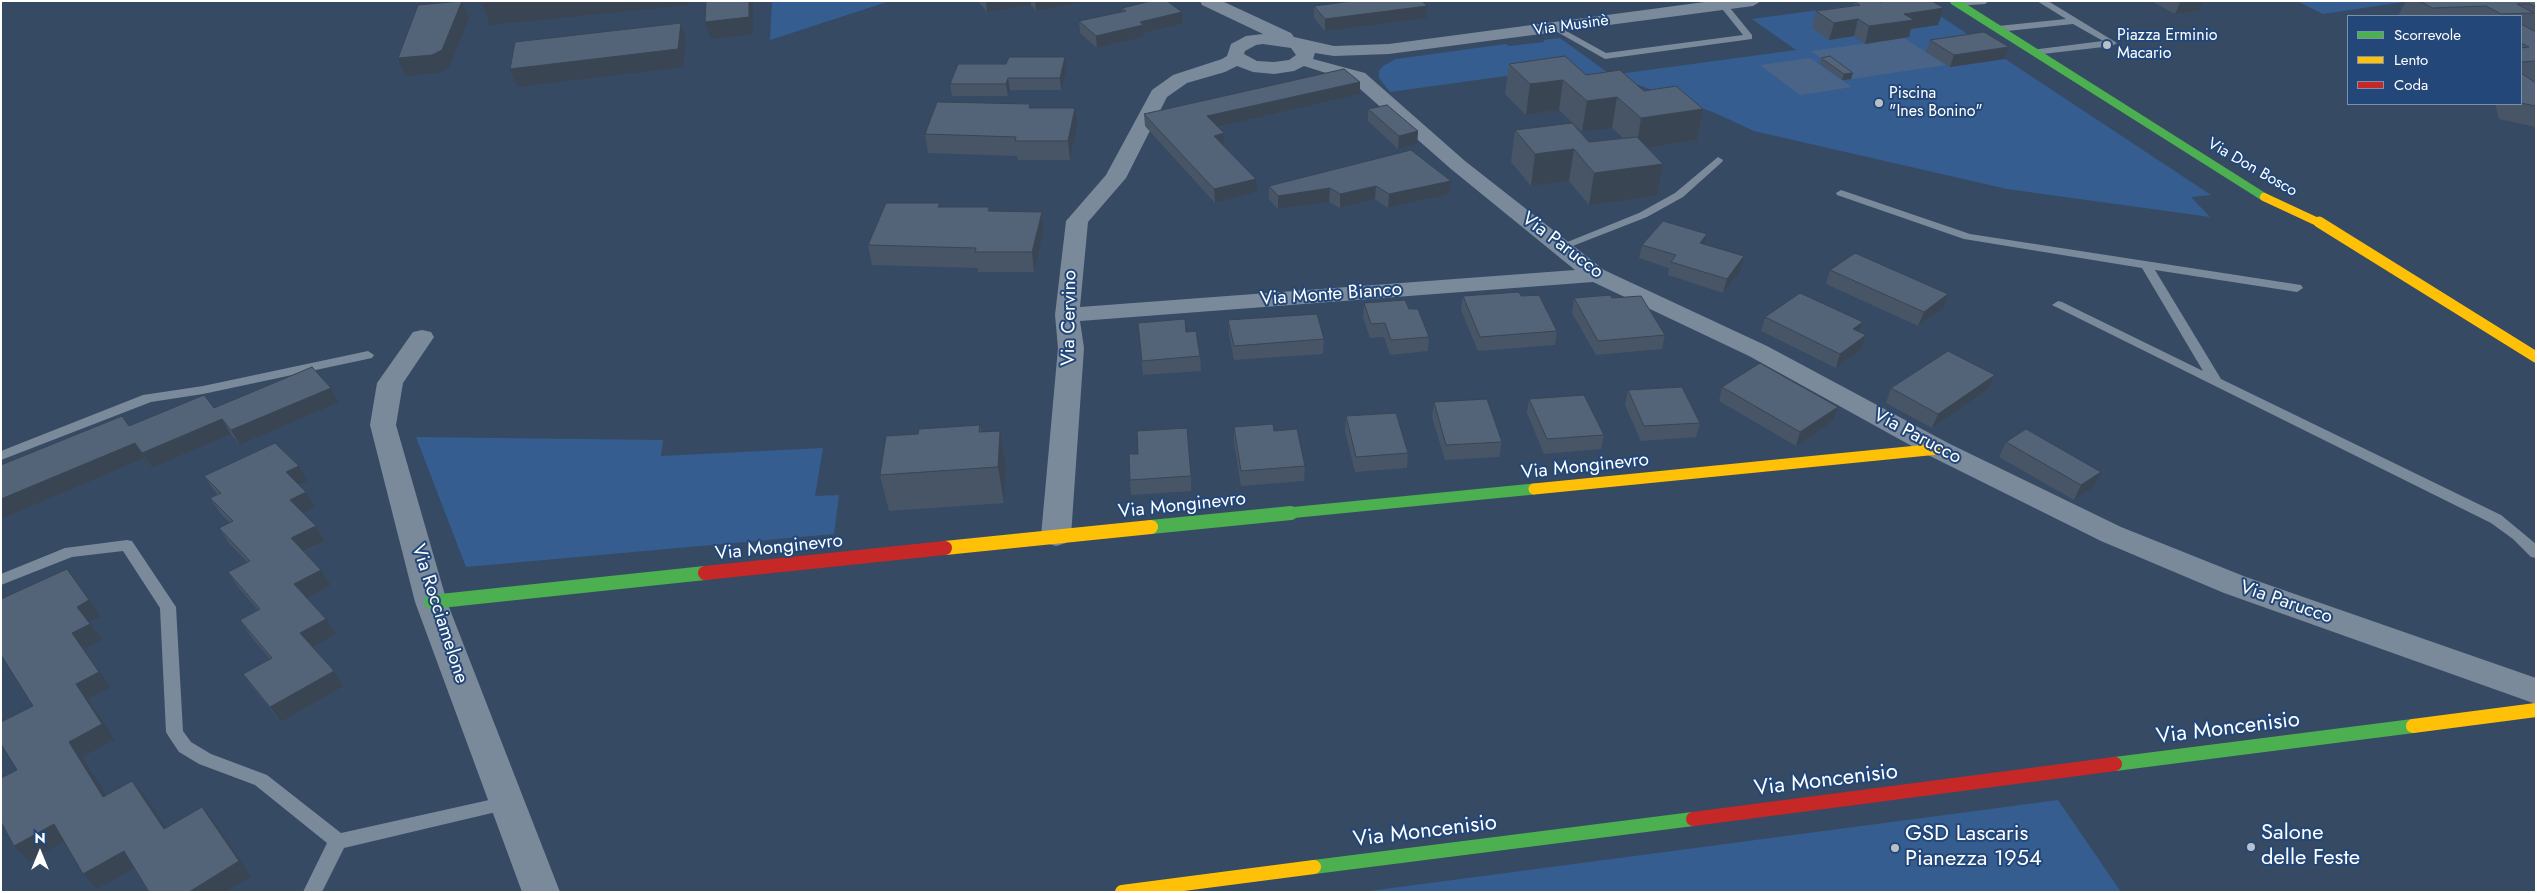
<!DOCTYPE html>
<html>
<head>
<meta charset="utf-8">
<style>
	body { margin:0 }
	#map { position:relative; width:2537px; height:893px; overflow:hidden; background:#364a64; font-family:Jost,sans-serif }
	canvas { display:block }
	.frame { position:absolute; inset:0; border:2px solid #fff; pointer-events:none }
	.legend { position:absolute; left:2347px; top:15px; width:175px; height:90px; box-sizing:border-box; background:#224778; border:1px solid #7a91ae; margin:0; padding:6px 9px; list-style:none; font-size:15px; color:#fff }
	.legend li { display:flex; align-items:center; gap:10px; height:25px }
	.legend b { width:25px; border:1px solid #7a91ae }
	.north { position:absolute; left:15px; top:828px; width:50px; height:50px; -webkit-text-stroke:4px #224778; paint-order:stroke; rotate:0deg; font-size:14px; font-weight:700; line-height:20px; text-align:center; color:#fff }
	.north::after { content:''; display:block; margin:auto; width:18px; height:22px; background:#fff; clip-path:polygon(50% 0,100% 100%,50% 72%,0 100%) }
</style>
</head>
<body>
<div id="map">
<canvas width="2537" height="893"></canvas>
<div class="frame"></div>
<ul class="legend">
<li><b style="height:6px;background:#4caf50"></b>Scorrevole</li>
<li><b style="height:6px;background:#ffc107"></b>Lento</li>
<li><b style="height:6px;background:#c62828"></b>Coda</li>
</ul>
<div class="north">N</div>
</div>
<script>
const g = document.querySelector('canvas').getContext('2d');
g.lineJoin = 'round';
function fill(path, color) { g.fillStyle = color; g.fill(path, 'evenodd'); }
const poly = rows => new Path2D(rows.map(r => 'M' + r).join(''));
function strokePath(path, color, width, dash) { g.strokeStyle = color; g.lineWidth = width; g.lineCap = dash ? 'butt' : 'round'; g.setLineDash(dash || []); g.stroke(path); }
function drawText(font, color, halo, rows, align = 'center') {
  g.font = font + ' Jost,sans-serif'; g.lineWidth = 4; g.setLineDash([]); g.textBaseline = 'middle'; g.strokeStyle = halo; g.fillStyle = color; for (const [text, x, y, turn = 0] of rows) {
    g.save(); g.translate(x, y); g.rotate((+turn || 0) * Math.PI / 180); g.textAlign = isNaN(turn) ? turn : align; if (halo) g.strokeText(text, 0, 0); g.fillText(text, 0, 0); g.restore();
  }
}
fill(poly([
	[772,1,890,1,770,40],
	[1886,1,1914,1,1922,4,2211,195,2191,197,2210,217,2007,189,1754,131,1715,113,1611,75,1582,79,1549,70,1390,92,1379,78,1379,71,1383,66,1396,59,1506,44,1509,46,1545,42,1543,40,1560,38,1611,75,1796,50,1752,19],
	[2297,1,2410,1,2323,14],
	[416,437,663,440,661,456,823,448,815,496,839,495,834,534,466,567],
	[2058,800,2121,892,1362,892]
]), '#365d8f');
fill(poly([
	[1904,38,1946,65,1851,79,1811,51],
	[1810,58,1852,87,1800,95,1760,65]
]), '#4a6488');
fill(poly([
	[1958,1,1989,1,1985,4,1955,6,1954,4,1958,1],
	[2037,1,2048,1,2117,43,2112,46,2034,55,2029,52,2031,50,2103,41,2073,24,1998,32,1994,29,1998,26,2066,19,2037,1],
	[1723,2,1726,3,1752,35,1752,39,1605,59,1552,29,1559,27,1606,53,1743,35,1719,5,1723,2],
	[1718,157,1723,160,1722,162,1683,197,1647,217,1565,249,1557,249,1555,247,1639,213,1675,193,1718,157],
	[1841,190,1970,234,2301,285,2303,288,2297,292,2155,270,2221,379,2501,515,2536,544,2536,558,2531,557,2513,539,2491,523,2052,305,2058,301,2062,302,2203,371,2142,268,1964,239,1837,195,1836,193,1841,190],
	[368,351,374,355,372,358,203,394,151,402,1,460,1,451,143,395,203,386,368,351],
	[127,540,132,541,176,607,183,731,191,742,211,754,267,775,341,833,507,796,513,798,516,803,513,808,344,848,322,892,303,892,327,843,255,785,199,764,179,752,169,737,166,732,160,608,123,551,72,557,1,585,1,574,65,548,127,540]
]), '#7a8a9b');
fill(poly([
	[1200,1,1222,1,1291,33,1294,37,1334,46,1389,44,1712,1,1761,1,1753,6,1389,54,1334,56,1315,53,1313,59,1365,73,1465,161,1604,270,1767,346,1948,443,2121,527,2246,577,2536,678,2536,704,2224,593,2101,541,1928,455,1749,356,1593,282,1080,321,1084,348,1071,536,1066,543,1056,546,1046,543,1041,536,1058,348,1055,315,1066,221,1106,175,1152,90,1173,75,1222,59,1227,56,1231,44,1246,36,1263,34,1202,5,1200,1],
	[1263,44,1291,48,1296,55,1289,60,1274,62,1257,61,1244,54,1245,51,1256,45,1263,44],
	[1237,66,1253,72,1274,74,1294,71,1304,66,1351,81,1451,169,1575,270,1080,307,1088,222,1126,178,1167,97,1187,83,1225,72,1237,66],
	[422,330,431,332,434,337,403,383,396,425,447,602,560,892,522,892,415,602,370,425,377,383,413,332,422,330]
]), '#7a8a9b');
strokePath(poly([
	[1954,1,2264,197]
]), '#4caf50', 8);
strokePath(poly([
	[1278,514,1534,489]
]), '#4caf50', 11);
strokePath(poly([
	[1151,527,1291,513],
	[431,602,705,573],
	[2115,764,2413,726],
	[1314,867,1693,819]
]), '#4caf50', 14);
strokePath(poly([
	[2264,197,2322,224]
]), '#ffc107', 8);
strokePath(poly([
	[2319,222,2536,357],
	[1534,489,1938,449]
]), '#ffc107', 11);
strokePath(poly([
	[945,548,1151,527],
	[2413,726,2536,710],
	[1122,892,1314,867]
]), '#ffc107', 14);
strokePath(poly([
	[705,573,945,548],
	[1693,819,2115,764]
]), '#c62828', 14);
fill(poly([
	[978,1,1085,1,1085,2,1036,11,1031,5,987,12],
	[2151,1,2203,1,2199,11,2175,14],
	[2406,1,2536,1,2536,127,2499,119,2495,104,2521,104,2521,16,2398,16],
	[1855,2,1880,2,1944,8,1938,25,1911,29,1909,37,1865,44,1854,36,1829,40,1812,28,1816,11,1854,6],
	[1314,6,1426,18,1325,31,1314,18],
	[1122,8,1182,12,1182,24,1143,33,1144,37,1097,48,1080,33,1079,21,1122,12],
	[1930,40,2009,47,2005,59,1950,67,1926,52],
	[1065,57,1067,70,1061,90,1010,90,1008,96,952,96,950,84,1006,64],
	[1821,58,1851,79,1842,80,1820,64],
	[1509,64,1644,91,1703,109,1697,140,1648,148,1663,164,1657,196,1589,205,1569,181,1531,186,1511,162,1515,130,1589,142,1623,138,1612,128,1582,132,1559,110,1526,115,1505,94],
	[1360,82,1360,94,1217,126,1224,133,1224,146,1257,192,1215,203,1145,126,1144,114],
	[1031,108,1077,126,1070,160,1018,160,1017,156,928,153,925,134],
	[1368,109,1418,131,1417,144,1398,149,1368,121],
	[1411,150,1449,194,1388,208,1375,199,1340,208,1329,202,1278,209,1269,199,1269,186],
	[940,207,989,207,990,211,1042,212,1044,231,1034,272,978,272,978,268,872,265,868,245],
	[1707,234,1705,244,1741,270,1723,293,1668,275,1669,268,1639,258,1642,245],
	[1830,270,1943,308,1918,326,1826,284],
	[1463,296,1521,296,1557,331,1555,345,1478,351,1461,310],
	[1574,298,1665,335,1662,349,1596,355,1572,313],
	[1364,303,1409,309,1429,337,1428,351,1390,355,1384,337,1370,338,1363,317],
	[1765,317,1863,322,1860,333,1866,335,1861,350,1836,368,1761,331],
	[1228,320,1324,339,1323,354,1234,360,1229,334],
	[1138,323,1186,332,1200,356,1201,371,1143,375],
	[1995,375,1988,389,1932,428,1886,403,1891,388],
	[1722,387,1838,407,1833,421,1796,446,1719,401],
	[331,388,339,402,240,445,231,434,152,468,145,458,1,519,1,465,129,426,214,408],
	[1628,390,1700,423,1696,437,1641,441,1625,405],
	[1529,399,1604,435,1601,449,1544,454,1527,413],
	[1434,402,1502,442,1499,457,1445,460,1432,417],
	[1346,416,1408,453,1407,468,1355,472,1345,431],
	[980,425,981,432,1000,431,1006,466,1004,503,889,511,880,475,918,434],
	[1234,427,1274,431,1305,466,1304,481,1241,486,1234,442],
	[2006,442,2094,487,2074,500,1999,457],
	[204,476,307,481,299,485,306,492,315,507,303,513,316,526,325,541,304,552,331,585,307,598,336,634,313,647,334,671,344,686,281,722,254,689,243,674,270,659,250,635,240,620,258,610,238,587,228,572,247,562,229,543,219,528,230,523,220,513,210,498,217,494,214,490],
	[1191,476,1191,491,1131,495,1130,480]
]), '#475567');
fill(poly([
	[462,1,469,18,449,68,439,73,405,76,398,58],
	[503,1,689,1,689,5,490,25,482,3],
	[749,1,753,1,753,34,710,39,705,22],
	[986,1,1031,1,1031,5,987,12],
	[1035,1,1085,1,1085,2,1036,11],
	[2191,1,2203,1,2199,11,2175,14,2180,3],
	[1427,6,1426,18,1325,31,1325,19],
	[1944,8,1938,25,1911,29,1909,37,1865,44,1869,26,1904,14],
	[1182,12,1182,24,1143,33,1144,37,1097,48,1096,36,1140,22],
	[1858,19,1854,36,1829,40,1834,23],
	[681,23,686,40,683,67,517,87,510,69],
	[2009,47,2005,59,1950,67,1954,55],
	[1065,57,1067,70,1061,90,1060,78],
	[1853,73,1851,79,1842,80,1844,74],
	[1008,78,1010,90,1008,96,1006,84],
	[1563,80,1559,110,1526,115,1530,84],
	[1360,82,1360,94,1207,129,1207,116],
	[1617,97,1612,128,1582,132,1587,101],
	[1075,108,1077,126,1070,160,1068,141],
	[1703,109,1697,140,1636,150,1641,118],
	[1418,131,1417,144,1398,149,1399,136],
	[1224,133,1224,146,1214,136],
	[1574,149,1569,181,1531,186,1535,154],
	[1663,164,1657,196,1589,205,1594,173],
	[1256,179,1257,192,1215,203,1214,189],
	[1451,181,1449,194,1388,208,1389,194],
	[1376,186,1375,199,1340,208,1340,194],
	[1330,188,1329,202,1278,209,1278,196],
	[1042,212,1044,231,1034,272,1032,252],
	[1707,234,1704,248,1700,243],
	[1744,256,1741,270,1723,293,1727,279],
	[1948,294,1943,308,1918,326,1924,312],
	[1863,322,1858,337,1853,329],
	[1866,335,1861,350,1836,368,1840,354],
	[1995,375,1988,389,1932,428,1938,414],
	[331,388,339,402,240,445,231,430],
	[1838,407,1833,421,1796,446,1800,432],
	[222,419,231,434,152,468,142,453],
	[1000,431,1006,466,1004,503,998,467],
	[135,443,145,458,1,519,1,499],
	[299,466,307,481,295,487,286,472],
	[2101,472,2094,487,2074,500,2081,485],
	[306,492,315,507,299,515,290,500],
	[316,526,325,541,300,553,291,538],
	[67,569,101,616,89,622,102,640,84,649,111,687,88,699,115,740,82,757,117,812,103,797,69,742,76,684,72,633,77,607],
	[321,570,331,585,304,600,294,584],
	[326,619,336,634,310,649,300,633],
	[334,671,344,686,281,722,270,707],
	[132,781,145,796,177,844,164,829],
	[202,807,214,822,251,876,226,892,189,892],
	[54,824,68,839,29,861,14,846],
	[124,851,138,866,97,889,83,874]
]), '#3a4554');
const building = poly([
	[462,1,442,50,432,55,398,58,418,5,462,1],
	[482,1,503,1,482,3,482,1],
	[706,1,749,1,749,17,705,22,706,1],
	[1151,1,1167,1,1182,12,1140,22,1143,25,1096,36,1079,21,1126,11,1122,8,1151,1],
	[1353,1,1422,1,1427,6,1325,19,1314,6,1353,1],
	[1863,1,1879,1,1880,2,1886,1,1932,1,1944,8,1904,14,1914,20,1869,26,1858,19,1834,23,1816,11,1860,5,1855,2,1863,1],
	[2177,1,2191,1,2180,3,2177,1],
	[2420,1,2536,1,2536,7,2530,4,2517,4,2534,13,2501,14,2486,6,2432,8,2420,1],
	[681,23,678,49,510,69,515,42,681,23],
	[2521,24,2536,32,2536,61,2521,62,2521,48,2529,47,2521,43,2521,24],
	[1984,32,2009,47,1954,55,1930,40,1984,32],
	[1565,56,1586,75,1620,70,1644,91,1676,86,1703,109,1641,118,1617,97,1587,101,1563,80,1530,84,1509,64,1565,56],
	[1830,56,1853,73,1844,74,1821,58,1830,56],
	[1009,57,1065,57,1060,78,1008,78,1006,84,950,84,958,64,1006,64,1009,57],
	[1344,69,1360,82,1207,116,1224,133,1214,136,1256,179,1214,189,1144,114,1344,69],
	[2521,73,2536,83,2536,106,2521,103,2521,73],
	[937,102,1030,104,1029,108,1075,108,1068,141,1015,141,1016,137,925,134,937,102],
	[1387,105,1418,131,1399,136,1368,109,1387,105],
	[1572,123,1589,142,1637,137,1663,164,1594,173,1574,149,1535,154,1515,130,1572,123],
	[1411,150,1451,181,1389,194,1376,186,1340,194,1330,188,1278,196,1269,186,1411,150],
	[886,203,940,203,938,207,989,207,988,211,1042,212,1032,252,975,252,976,248,868,245,886,203],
	[1663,221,1707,234,1700,243,1744,256,1727,279,1671,262,1676,255,1642,245,1663,221],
	[1855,253,1948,294,1924,312,1830,270,1855,253],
	[1519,292,1521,296,1539,295,1557,331,1480,337,1463,296,1519,292],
	[1800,293,1863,322,1853,329,1866,335,1840,354,1765,317,1800,293],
	[1610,295,1612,298,1641,296,1665,335,1598,341,1574,298,1610,295],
	[1405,300,1409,309,1418,309,1429,337,1391,340,1385,323,1371,324,1364,303,1405,300],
	[1317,314,1324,339,1234,346,1228,320,1317,314],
	[1185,319,1186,332,1196,331,1200,356,1142,361,1138,323,1185,319],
	[1948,351,1995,375,1938,414,1891,388,1948,351],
	[1760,363,1838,407,1800,432,1722,387,1760,363],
	[312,367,331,388,231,430,222,419,142,453,135,443,1,499,1,465,122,416,129,426,204,395,214,408,312,367],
	[1682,387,1700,423,1644,426,1628,390,1682,387],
	[1584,395,1604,435,1547,439,1529,399,1584,395],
	[1487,399,1502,442,1446,445,1434,402,1487,399],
	[1396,413,1408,453,1356,457,1346,416,1396,413],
	[1273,424,1274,431,1297,429,1305,466,1241,471,1234,427,1273,424],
	[980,425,979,432,1000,431,998,467,880,475,886,436,918,434,919,429,980,425],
	[1187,428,1191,476,1130,480,1129,454,1138,454,1137,431,1187,428],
	[2026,429,2101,472,2081,485,2006,442,2026,429],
	[275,443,299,466,286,472,306,492,290,500,316,526,291,538,321,570,294,584,326,619,300,633,334,671,270,707,243,674,272,658,240,620,260,609,228,572,250,561,219,528,233,521,210,498,221,493,204,476,275,443],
	[67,569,89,600,77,607,90,624,72,633,99,672,76,684,102,724,69,742,103,797,132,781,164,829,202,807,239,861,189,892,149,892,124,851,83,874,54,824,14,846,1,822,1,778,17,770,1,744,1,722,33,706,1,655,1,599,67,569]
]);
fill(building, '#536378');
strokePath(building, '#3a4554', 1);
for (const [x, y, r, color] of [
	[2107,45,5,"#b9c0c9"],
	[1879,103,5,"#b9c0c9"],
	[2251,847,5,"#b9c0c9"],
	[1895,848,5,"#b9c0c9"]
]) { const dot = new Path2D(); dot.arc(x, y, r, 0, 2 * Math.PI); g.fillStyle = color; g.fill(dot); strokePath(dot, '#224778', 2); }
drawText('16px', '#fff', '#224778', [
	["Via Musinè",1571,26,-8],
	["Via Don Bosco",2252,168,30]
]);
drawText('16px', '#fff', '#224778', [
	["Piazza Erminio",2117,36],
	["Macario",2117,54],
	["Piscina",1889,94],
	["\"Ines Bonino\"",1889,112]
], 'left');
drawText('19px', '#fff', '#224778', [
	["Via Parucco",1562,246,37],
	["Via Monte Bianco",1331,295,-4],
	["Via Cervino",1070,318,-89],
	["Via Parucco",1917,437,28],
	["Via Monginevro",1585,467,-6],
	["Via Monginevro",1182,506,-6],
	["Via Monginevro",779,548,-6],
	["Via Parucco",2286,603,19],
	["Via Rocciamelone",439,614,72]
]);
drawText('22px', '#fff', '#224778', [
	["Via Moncenisio",2228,729,-7],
	["Via Moncenisio",1826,781,-7],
	["Via Moncenisio",1425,832,-7]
]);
drawText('22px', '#fff', '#224778', [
	["Salone",2261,834],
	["delle Feste",2261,859],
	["GSD Lascaris",1905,835],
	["Pianezza 1954",1905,860]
], 'left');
</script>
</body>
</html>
